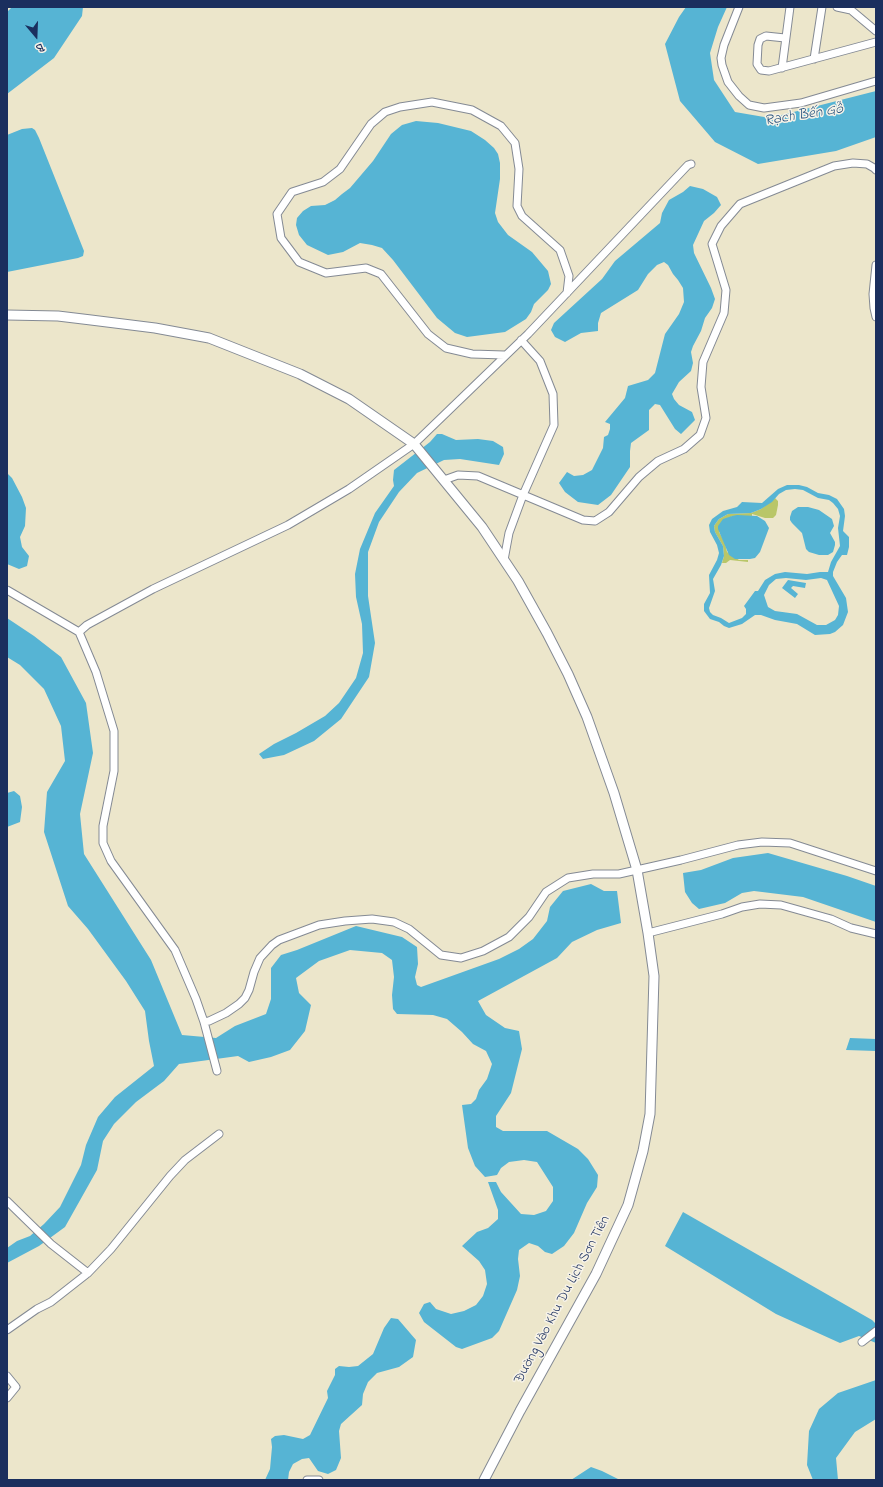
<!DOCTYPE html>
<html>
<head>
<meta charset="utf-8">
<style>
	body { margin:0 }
	#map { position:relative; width:883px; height:1487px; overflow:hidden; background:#ece6cb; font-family:"Indie Flower",sans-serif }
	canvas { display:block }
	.frame { position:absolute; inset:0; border:8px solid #1b2f5e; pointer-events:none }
	.north { position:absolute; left:16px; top:16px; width:40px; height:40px; -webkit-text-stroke:3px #f7f3e8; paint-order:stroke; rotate:161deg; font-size:11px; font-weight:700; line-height:16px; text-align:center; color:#1b2f5e }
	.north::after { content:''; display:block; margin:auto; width:14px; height:18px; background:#1b2f5e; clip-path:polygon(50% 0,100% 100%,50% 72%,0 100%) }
</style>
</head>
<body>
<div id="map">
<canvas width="883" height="1487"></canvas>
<div class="frame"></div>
<div class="north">B</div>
</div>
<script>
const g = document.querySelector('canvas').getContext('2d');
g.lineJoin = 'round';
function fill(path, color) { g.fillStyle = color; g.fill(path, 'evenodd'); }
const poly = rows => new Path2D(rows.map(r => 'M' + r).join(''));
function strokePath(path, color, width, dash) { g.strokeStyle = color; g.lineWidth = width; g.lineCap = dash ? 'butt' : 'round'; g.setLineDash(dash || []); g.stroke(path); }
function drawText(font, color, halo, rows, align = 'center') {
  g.font = font + ' "Indie Flower",sans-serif'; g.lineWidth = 3; g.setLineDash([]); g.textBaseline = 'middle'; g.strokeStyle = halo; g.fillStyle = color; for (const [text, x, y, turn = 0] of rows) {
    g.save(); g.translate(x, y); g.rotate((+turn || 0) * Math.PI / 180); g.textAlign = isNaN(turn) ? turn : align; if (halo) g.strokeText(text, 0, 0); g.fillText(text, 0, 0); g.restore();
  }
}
fill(poly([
	[775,498,778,501,778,505,776,515,773,518,765,518,752,514,752,516,732,516,719,532,725,543,727,552,739,560,748,560,748,562,730,560,726,563,722,563,724,556,723,546,715,532,714,526,716,523,719,519,728,514,751,513,761,509]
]), '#b9c668');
fill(poly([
	[12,7,83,7,82,16,54,58,7,94,7,12],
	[686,7,727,7,718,27,710,53,714,80,735,112,770,118,876,91,876,137,836,151,758,164,715,142,680,101,665,44,679,17],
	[416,121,438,123,471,131,485,140,494,148,498,154,500,163,500,179,495,213,498,222,508,235,532,252,548,271,551,284,548,290,534,304,531,312,526,319,505,332,467,337,455,333,437,318,393,260,382,248,372,245,360,243,343,252,328,255,307,245,299,235,296,225,297,218,303,211,311,206,325,205,335,200,342,194,350,188,373,161,391,134,402,125],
	[32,128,35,130,39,138,84,251,83,256,78,258,7,272,7,135,22,129],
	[690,186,703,189,717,197,721,205,714,213,704,221,693,245,694,253,711,288,715,299,712,308,705,318,701,331,693,346,691,352,693,363,691,371,679,382,672,394,674,399,679,405,692,412,695,420,681,434,675,429,660,405,655,404,649,410,649,430,631,443,630,451,630,467,611,495,598,505,578,502,565,492,559,483,567,472,574,476,583,475,592,470,603,448,604,437,608,435,610,429,610,424,605,422,625,398,628,386,648,380,655,373,665,334,679,314,684,302,683,288,678,280,673,274,668,265,664,262,657,265,648,274,638,290,601,313,598,323,598,331,581,333,565,342,555,337,551,330,554,323,602,279,615,261,660,223,662,213,669,200,683,192],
	[437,434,442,434,456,440,478,439,493,441,503,447,504,454,499,465,460,459,444,460,417,473,399,492,379,522,368,552,368,596,375,643,369,677,341,719,314,741,284,755,263,759,259,754,274,744,296,733,325,716,339,703,356,678,363,653,362,624,356,597,355,574,360,549,375,513,394,486,393,480,394,470,430,442],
	[7,473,12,478,22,497,26,508,25,526,20,537,22,547,29,556,27,566,19,569,7,564],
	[787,485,799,485,807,487,818,493,829,495,837,499,844,509,845,516,843,531,849,537,849,547,847,555,842,555,837,562,833,572,833,576,846,598,848,612,843,625,835,632,830,634,815,635,797,624,775,620,761,615,755,615,742,624,729,628,724,626,719,622,710,619,704,611,704,604,710,593,709,575,717,560,719,553,717,545,710,532,709,525,712,519,723,511,737,507,742,502,762,503,778,489],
	[795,489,803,490,818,498,829,500,833,503,838,509,840,516,838,528,840,546,831,562,828,572,820,572,807,574,785,572,775,574,765,580,758,591,755,591,744,606,746,609,746,614,742,618,729,623,721,618,713,615,710,612,709,608,715,591,713,579,721,565,724,556,723,546,715,532,714,526,716,523,719,519,728,514,751,513,761,509,772,502,779,494,786,490],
	[786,578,806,580,821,578,827,580,839,606,838,615,835,620,826,625,817,625,797,614,775,611,768,607,764,595,769,585,776,579],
	[798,507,808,507,819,510,832,519,834,526,830,533,835,542,835,545,833,552,828,555,819,555,809,552,806,549,802,533,792,523,790,520,790,517,792,511],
	[737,515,757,516,765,521,769,528,760,552,755,558,750,559,735,559,729,555,718,529,718,526,723,519,732,516],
	[788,580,806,583,805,588,793,586,791,588,798,594,795,598,782,588],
	[7,618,34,636,61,657,86,703,93,753,80,814,84,854,151,960,182,1035,216,1038,235,1026,266,1014,271,999,271,968,281,955,297,950,356,926,402,937,417,947,418,964,415,977,417,985,421,987,499,959,519,949,533,939,547,921,550,907,563,891,591,884,604,891,617,891,621,923,597,930,572,942,557,958,478,1001,486,1015,505,1028,519,1031,522,1049,511,1093,496,1116,496,1127,503,1131,547,1131,578,1149,588,1159,598,1175,597,1187,587,1203,574,1233,564,1246,552,1254,545,1252,538,1246,529,1243,519,1250,518,1259,520,1276,517,1290,499,1331,492,1338,462,1349,456,1347,424,1322,419,1313,424,1304,430,1302,436,1309,451,1314,464,1311,476,1305,483,1296,487,1284,485,1270,479,1261,462,1246,477,1232,488,1228,498,1219,498,1210,488,1182,496,1182,501,1192,521,1214,534,1215,546,1211,553,1201,553,1187,537,1162,524,1160,509,1162,501,1168,497,1175,485,1177,475,1166,468,1148,462,1105,471,1104,476,1099,479,1090,487,1079,492,1064,486,1051,473,1044,462,1032,447,1019,433,1015,397,1014,393,1009,392,995,394,977,392,960,382,953,350,950,319,961,296,978,299,993,311,1005,305,1031,290,1050,271,1057,249,1062,238,1056,179,1064,164,1081,136,1102,114,1124,103,1141,97,1170,65,1227,39,1246,7,1263,7,1248,17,1241,30,1236,44,1224,60,1207,81,1165,86,1145,98,1117,115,1097,154,1066,149,1041,145,1011,126,981,88,929,68,906,44,832,47,792,65,761,61,726,44,689,20,665,7,657],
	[14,791,20,796,22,807,20,822,7,827,7,793],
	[768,853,847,876,876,886,876,922,803,897,754,891,742,893,725,903,699,909,692,903,685,892,683,873,701,870,733,858],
	[850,1038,876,1039,876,1051,846,1050],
	[683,1212,872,1320,876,1324,876,1343,859,1336,840,1343,776,1314,665,1246],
	[391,1318,398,1319,416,1340,413,1357,399,1367,377,1373,368,1382,363,1394,362,1405,341,1424,339,1431,341,1458,336,1470,328,1474,318,1471,309,1458,302,1459,293,1464,289,1472,288,1480,265,1480,270,1469,272,1447,271,1439,275,1436,284,1435,303,1439,310,1435,328,1398,327,1391,335,1375,335,1369,339,1366,349,1367,358,1366,373,1354,384,1328],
	[876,1380,876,1419,855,1432,836,1458,838,1480,813,1480,807,1465,809,1431,819,1409,838,1393],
	[591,1467,602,1471,620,1480,571,1480]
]), '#56b4d4');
const street = poly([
	[739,7,724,45,721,58,722,65,728,82,739,96,749,105,764,108,801,103,876,81],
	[837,7,851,10,876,31],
	[785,38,766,36,760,39,758,45,757,64,761,70,769,71,876,42],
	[814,59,822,7],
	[782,68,790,7],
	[691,164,688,165,528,334,414,444,349,489,288,525,153,589,87,625,79,632,96,672,114,731,114,771,103,826,103,843,111,861,175,950,196,999,204,1022,209,1021,226,1013,239,1004,245,998,249,990,254,972,260,958,272,945,279,940,319,925,345,921,372,919,394,922,409,929,441,955,461,958,483,951,509,937,529,917,546,892,568,878,593,874,619,874,681,860,738,845,762,842,790,843,876,871],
	[876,265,873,294,874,308,876,317],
	[504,355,472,354,446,348,428,334,381,274,366,268,326,273,299,262,281,238,277,214,292,192,323,182,340,169,371,124,385,112,400,107,432,102,472,110,501,126,515,143,519,169,517,206,522,216,560,250,569,276,567,293],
	[444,480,458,475,478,476,583,520,595,521,609,512,639,477,658,461,684,449,700,435,706,418,701,387,703,362,724,313,726,290,712,244,721,226,740,204,834,166,853,163,867,164,874,168,876,170],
	[504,560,509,533,523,495,554,425,553,394,540,361,521,340],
	[7,590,79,632],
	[648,933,722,914,742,907,760,904,781,905,831,919,851,928,876,934],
	[204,1022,217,1071],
	[7,1201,51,1244,88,1273],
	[7,1330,37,1309,51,1302,88,1273,111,1249,170,1176,185,1160,219,1134],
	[862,1342,876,1331],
	[7,1376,16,1387,7,1398],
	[307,1480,319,1480]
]);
const secondary = poly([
	[7,315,58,316,91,320,155,328,209,338,300,374,349,399,414,444,482,527,518,581,547,633,568,674,587,717,614,793,637,870,648,933,654,976,650,1114,643,1151,628,1205,596,1274,520,1411,484,1480]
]);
strokePath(street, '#848a94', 9);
strokePath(secondary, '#848a94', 11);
strokePath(street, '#fff', 7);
strokePath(secondary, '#fff', 9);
drawText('14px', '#1b2f5e', '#f7f3e8', [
	["Đường Vào Khu Du Lịch Sơn Tiên",563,1300,-62]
]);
drawText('italic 15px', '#2d5781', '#f7f3e8', [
	["Rạch Bến Gỗ",804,116,-9]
]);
</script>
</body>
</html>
